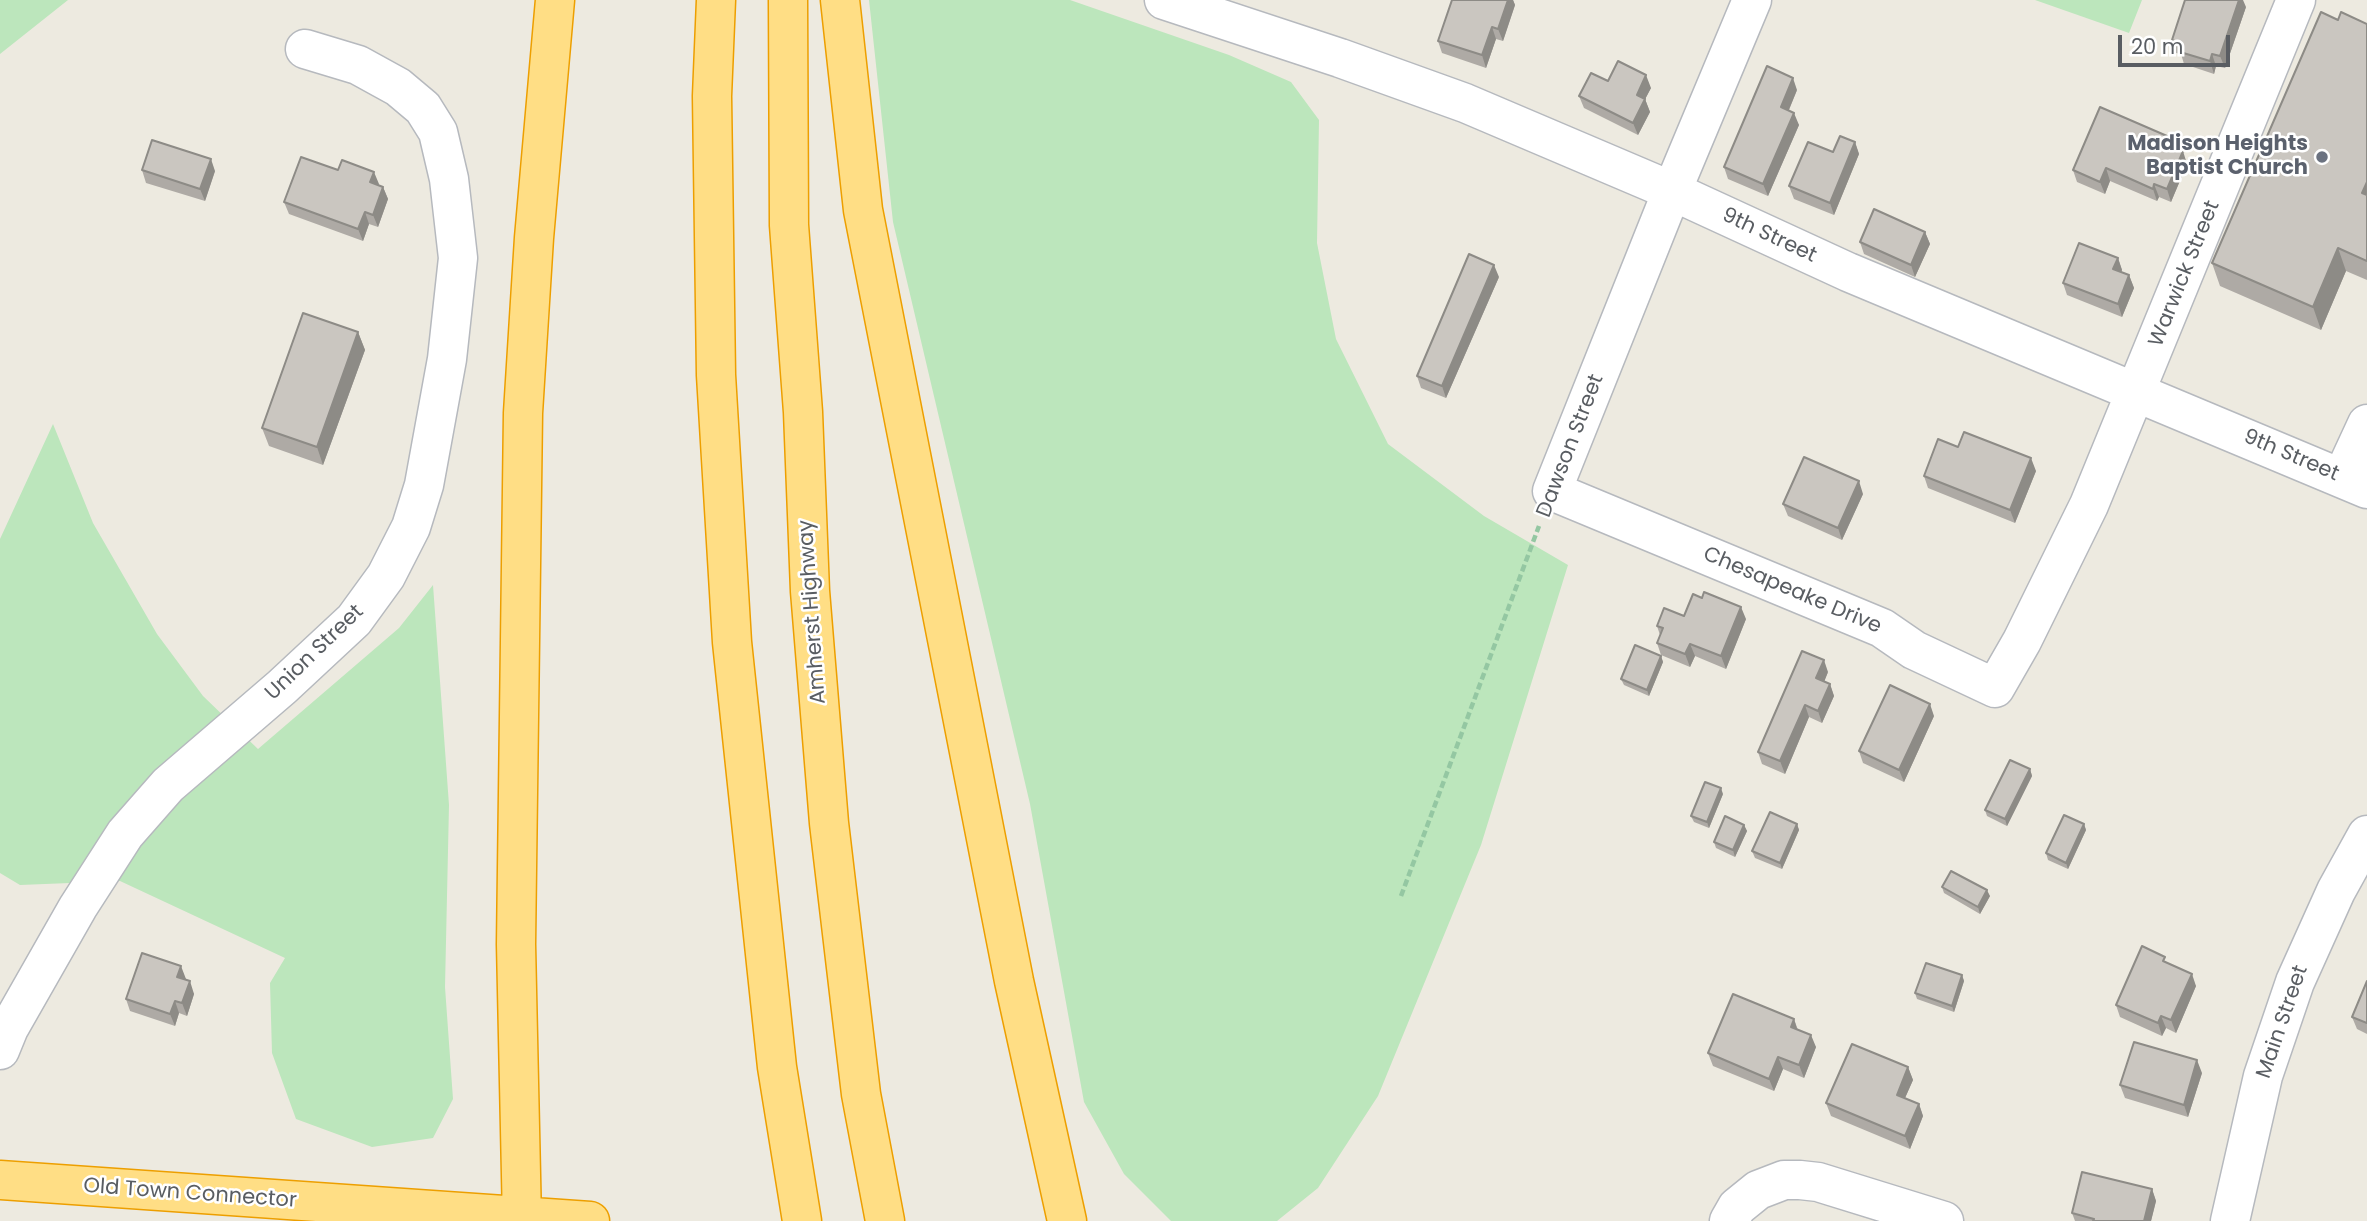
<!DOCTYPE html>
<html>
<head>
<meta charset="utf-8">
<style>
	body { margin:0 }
	#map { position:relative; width:2367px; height:1221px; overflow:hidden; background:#edeae0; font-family:Poppins,sans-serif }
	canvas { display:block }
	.scale { position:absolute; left:2118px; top:35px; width:112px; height:32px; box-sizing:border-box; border:4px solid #595d62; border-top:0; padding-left:9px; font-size:21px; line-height:24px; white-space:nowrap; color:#595d62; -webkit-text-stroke:5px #fff; paint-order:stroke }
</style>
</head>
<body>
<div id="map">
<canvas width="2367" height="1221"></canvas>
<div class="scale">20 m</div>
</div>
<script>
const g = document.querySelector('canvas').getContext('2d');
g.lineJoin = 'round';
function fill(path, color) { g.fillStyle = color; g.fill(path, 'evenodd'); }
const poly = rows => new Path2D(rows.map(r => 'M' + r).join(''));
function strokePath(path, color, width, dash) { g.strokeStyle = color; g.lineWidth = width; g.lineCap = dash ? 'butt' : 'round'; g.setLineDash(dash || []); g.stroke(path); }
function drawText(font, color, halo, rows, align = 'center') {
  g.font = font + ' Poppins,sans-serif'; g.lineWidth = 5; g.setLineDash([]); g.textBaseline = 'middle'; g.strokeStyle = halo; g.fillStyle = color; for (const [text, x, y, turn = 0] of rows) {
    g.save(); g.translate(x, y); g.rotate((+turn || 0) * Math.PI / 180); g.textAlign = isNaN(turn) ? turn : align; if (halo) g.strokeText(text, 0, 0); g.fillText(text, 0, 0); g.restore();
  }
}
fill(poly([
	[0,0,68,0,0,54],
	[869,0,1070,0,1229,55,1291,82,1319,120,1317,243,1336,339,1388,444,1484,516,1568,565,1481,845,1378,1096,1318,1188,1277,1221,1171,1221,1124,1174,1084,1102,1030,804,893,222],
	[2035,0,2142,0,2129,33],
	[53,424,93,523,157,634,203,696,258,749,399,628,433,585,449,805,445,987,453,1099,433,1138,372,1147,296,1119,272,1053,270,983,285,958,120,881,20,885,0,873,0,539]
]), '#bce6bc');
const minor = poly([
	[1164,0,1340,58,1465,103,1672,191,1848,272,2367,489],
	[1752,0,1672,191,1552,491,1882,628,1914,650,1995,688,2022,641,2089,505,2296,0],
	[2342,478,2367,424],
	[0,1050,9,1028,78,907,125,834,168,785,282,687,354,620,386,576,411,527,424,485,447,359,458,258,449,179,438,132,423,108,398,87,358,65,305,49],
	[1729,1221,1737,1207,1758,1190,1784,1180,1800,1180,1818,1182,1944,1221],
	[2230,1221,2263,1076,2295,982,2336,891,2367,835]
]);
const highway = poly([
	[716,0,712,96,716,375,732,642,777,1067,802,1221],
	[788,0,789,225,803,412,810,591,829,823,861,1094,885,1221],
	[840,0,863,210,1014,981,1067,1221],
	[0,1180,590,1221],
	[522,1221,516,944,523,413,534,238,555,0]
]);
strokePath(minor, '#b6b9be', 41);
strokePath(highway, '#ed9f00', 41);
strokePath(poly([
	[1401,896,1539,526]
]), '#94c7a2', 4.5, [7, 3.5]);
strokePath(minor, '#fff', 38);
strokePath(highway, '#ffde85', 38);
fill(poly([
	[1452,0,1513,0,1515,5,1503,41,1496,39,1486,68,1442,53,1438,41],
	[2246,7,2225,68,2216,66,2214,74,2184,64,2181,54,2176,53,2172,40],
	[2338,20,2367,24,2367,280,2346,271,2321,330,2220,286,2212,263],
	[1608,81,1651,88,1645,99,1650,112,1638,135,1584,108,1579,96],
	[1797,90,1789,110,1799,125,1768,196,1728,179,1724,167],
	[1855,142,1859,154,1834,215,1794,199,1789,186,1833,152],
	[2178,149,2187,164,2171,202,2159,197,2157,201,2110,181,2105,194,2077,182,2073,170],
	[142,170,215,171,205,201,146,183],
	[379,184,378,185,383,187,388,199,378,227,369,224,363,241,289,214,284,202],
	[1925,232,1930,244,1915,277,1864,254,1860,242],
	[2118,258,2122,270,2121,272,2129,275,2134,288,2122,317,2067,295,2063,283],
	[1499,277,1446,398,1421,388,1417,376],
	[358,332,365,350,323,465,269,446,262,428],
	[1958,447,2036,471,2015,523,1928,488,1924,476],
	[1863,494,1842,540,1788,516,1783,504],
	[1684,616,1746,619,1726,669,1695,656,1690,667,1661,655,1657,643,1660,635,1657,626],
	[1661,656,1663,662,1649,696,1624,685,1621,679],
	[1828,672,1824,681,1830,684,1834,696,1822,723,1809,717,1785,774,1762,764,1758,752],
	[1934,716,1904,782,1863,763,1859,751],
	[2030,769,2032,776,2007,826,1987,816,1985,810],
	[1723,794,1709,828,1694,822,1691,816],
	[1797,824,1799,830,1782,869,1755,858,1752,851],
	[2084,824,2086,830,2068,869,2048,860,2046,853],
	[1744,825,1747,831,1735,857,1716,848,1714,842],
	[1942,887,1990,896,1980,914,1944,893],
	[2167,963,2196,986,2176,1033,2166,1028,2162,1036,2120,1017,2116,1005],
	[1962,975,1964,981,1954,1012,1917,999,1915,993],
	[186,979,185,980,194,994,187,1016,179,1013,175,1026,130,1011,126,999],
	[2367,981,2367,1034,2357,1029,2352,1017],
	[1794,1019,1798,1030,1816,1047,1804,1078,1783,1069,1774,1091,1713,1066,1708,1053],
	[1908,1067,1913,1080,1905,1098,1919,1104,1923,1116,1910,1149,1831,1116,1826,1103],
	[2202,1073,2188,1117,2125,1098,2120,1085],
	[2152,1189,2156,1201,2151,1221,2075,1221,2072,1213]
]), '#aeaaa5');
fill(poly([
	[1507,0,1513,0,1515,5,1503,41,1498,29],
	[2239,0,2243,0,2246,7,2225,68,2220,56],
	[1492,27,1496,39,1486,68,1482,55],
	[2212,54,2216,66,2214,74,2210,61],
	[1646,75,1651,88,1641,107,1637,95],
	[1793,78,1797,90,1785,119,1781,107],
	[1645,99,1650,112,1638,135,1633,123],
	[1794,113,1799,125,1768,196,1763,184],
	[2174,139,2179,151,2171,146],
	[1855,142,1859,154,1834,215,1830,203],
	[2183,151,2187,164,2171,202,2167,189],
	[211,159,215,171,205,201,200,189],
	[2106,168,2110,181,2105,194,2100,182],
	[374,172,379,184,375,194,370,182],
	[2367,182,2367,205,2362,193],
	[2154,184,2159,197,2157,201,2153,189],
	[383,187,388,199,378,227,373,215],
	[365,212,369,224,363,241,358,229],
	[1925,232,1930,244,1915,277,1911,265],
	[2338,248,2346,271,2321,330,2313,307],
	[2118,258,2122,270,2117,281,2113,269],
	[1494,265,1499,277,1446,398,1442,386],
	[2129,275,2134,288,2122,317,2118,304],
	[358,332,365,350,323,465,317,447],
	[2031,458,2036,471,2015,523,2010,510],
	[1859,481,1863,494,1842,540,1838,528],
	[1741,607,1746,619,1726,669,1721,656],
	[1690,644,1695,656,1690,667,1685,654],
	[1661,656,1663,662,1649,696,1647,690],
	[1824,660,1828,672,1821,690,1816,678],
	[1830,684,1834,696,1822,723,1818,711],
	[1930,704,1934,716,1904,782,1899,770],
	[1805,705,1809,717,1785,774,1780,761],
	[2030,769,2032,776,2007,826,2005,819],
	[1721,788,1723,794,1709,828,1707,822],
	[1797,824,1799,830,1782,869,1780,863],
	[2084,824,2086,830,2068,869,2066,863],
	[1744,825,1747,831,1735,857,1733,850],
	[1987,890,1990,896,1980,914,1978,907],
	[181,966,186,979,182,989,177,977],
	[2192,974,2196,986,2176,1033,2171,1020],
	[1962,975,1964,981,1954,1012,1952,1006],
	[190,981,194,994,187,1016,182,1003],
	[175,1001,179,1013,175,1026,170,1014],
	[2161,1016,2166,1028,2162,1036,2158,1023],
	[1794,1019,1798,1032,1791,1027],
	[1811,1035,1816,1047,1804,1078,1799,1065],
	[1778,1057,1783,1069,1774,1091,1769,1079],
	[2197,1060,2202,1073,2188,1117,2184,1105],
	[1908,1067,1913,1080,1901,1107,1897,1095],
	[1919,1104,1923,1116,1910,1149,1905,1136],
	[2152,1189,2156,1201,2151,1221,2144,1221]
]), '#8d8b86');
const building = poly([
	[1452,0,1508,0,1498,29,1492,27,1482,55,1438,41,1452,0],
	[2185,0,2239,0,2220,56,2212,54,2210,61,2180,52,2182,44,2172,40,2185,0],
	[2321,12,2338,20,2341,12,2367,24,2367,182,2362,193,2367,195,2367,261,2338,248,2313,307,2212,263,2321,12],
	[1618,61,1646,75,1637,95,1645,99,1633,123,1579,96,1591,73,1608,81,1618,61],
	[1767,66,1793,78,1781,107,1794,113,1763,184,1724,167,1767,66],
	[2100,107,2174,139,2171,146,2183,151,2167,189,2154,184,2153,189,2106,168,2100,182,2073,170,2100,107],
	[1840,136,1855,142,1830,203,1789,186,1808,142,1833,152,1840,136],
	[152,140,211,159,200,189,142,170,152,140],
	[301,157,338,170,342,160,374,172,370,182,383,187,373,215,365,212,358,229,284,202,301,157],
	[1874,209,1925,232,1911,265,1860,242,1874,209],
	[2079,243,2118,258,2113,269,2129,275,2118,304,2063,283,2079,243],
	[1469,254,1494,265,1442,386,1417,376,1469,254],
	[303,313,358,332,317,447,262,428,303,313],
	[1964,432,2031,458,2010,510,1924,476,1938,439,1958,447,1964,432],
	[1804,457,1859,481,1838,528,1783,504,1804,457],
	[1704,592,1741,607,1721,656,1690,644,1685,654,1657,643,1663,628,1657,626,1664,608,1684,616,1693,594,1702,598,1704,592],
	[1635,645,1661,656,1647,690,1621,679,1635,645],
	[1802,651,1824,660,1816,678,1830,684,1818,711,1805,705,1780,761,1758,752,1802,651],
	[1890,685,1930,704,1899,770,1859,751,1890,685],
	[2010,760,2030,769,2005,819,1985,810,2010,760],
	[1705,782,1721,788,1707,822,1691,816,1705,782],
	[1770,812,1797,824,1780,863,1752,851,1770,812],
	[2064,815,2084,824,2066,863,2046,853,2064,815],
	[1725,816,1744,825,1733,850,1714,842,1725,816],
	[1951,871,1987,890,1978,907,1942,887,1951,871],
	[2142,946,2165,957,2163,961,2192,974,2171,1020,2161,1016,2158,1023,2116,1005,2142,946],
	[142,953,181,966,177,977,190,981,182,1003,175,1001,170,1014,126,999,142,953],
	[1926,963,1962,975,1952,1006,1915,993,1926,963],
	[2367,981,2367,1023,2352,1017,2367,981],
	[1733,994,1794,1019,1791,1027,1811,1035,1799,1065,1778,1057,1769,1079,1708,1053,1733,994],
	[2134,1042,2197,1060,2184,1105,2120,1085,2134,1042],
	[1852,1044,1908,1067,1897,1095,1919,1104,1905,1136,1826,1103,1852,1044],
	[2082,1172,2152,1189,2144,1221,2093,1221,2094,1219,2072,1213,2082,1172]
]);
fill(building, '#cac6c0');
strokePath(building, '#8d8b86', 2);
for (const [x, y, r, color] of [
	[2322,157,7,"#6b7280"]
]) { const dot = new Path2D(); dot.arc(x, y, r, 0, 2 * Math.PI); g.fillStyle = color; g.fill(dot); strokePath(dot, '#fff', 2.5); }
drawText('bold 21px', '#5b616d', '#fff', [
	["Madison Heights",2308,145],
	["Baptist Church",2308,169]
], 'right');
drawText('21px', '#595d62', '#fff', [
	["9th Street",1769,236,25],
	["Warwick Street",2185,274,-68],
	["Dawson Street",1571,446,-69],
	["9th Street",2291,456,23],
	["Chesapeake Drive",1792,591,23],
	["Amherst Highway",813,612,-94],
	["Union Street",315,653,-44],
	["Main Street",2283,1022,-71],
	["Old Town Connector",190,1194,4]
]);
</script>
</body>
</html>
